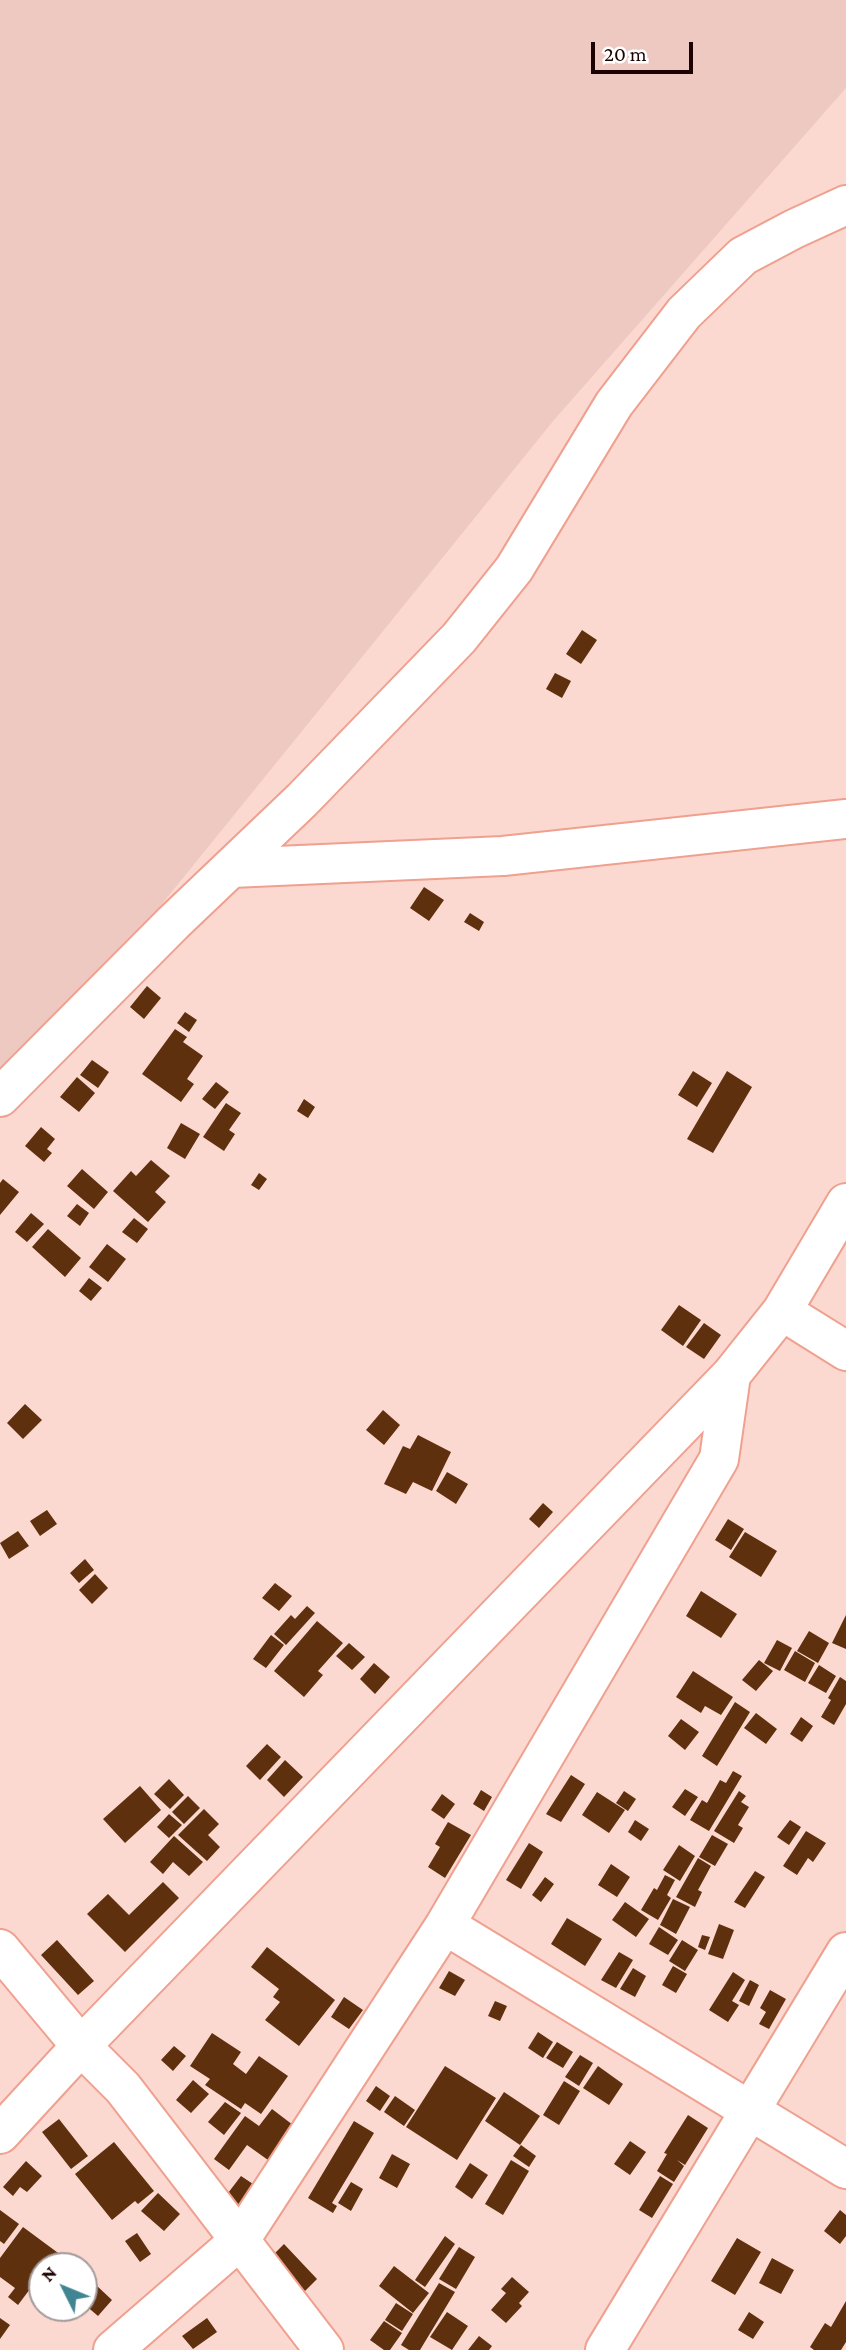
<!DOCTYPE html>
<html>
<head>
<meta charset="utf-8">
<style>
	body { margin:0 }
	#map { position:relative; width:846px; height:2350px; overflow:hidden; background:#fbd9d1; font-family:"Crimson Pro",serif }
	canvas { display:block }
	.north { position:absolute; left:28px; top:2252px; width:70px; height:70px; box-sizing:border-box; background:#fff; border:2px solid #a49a99; border-radius:50%; rotate:313deg; font-size:19px; font-weight:700; line-height:28px; text-align:center; color:#1c0301 }
	.north::after { content:''; display:block; margin:auto; width:24px; height:32px; background:#418593; clip-path:polygon(50% 0,100% 100%,50% 72%,0 100%) }
	.scale { position:absolute; left:591px; top:42px; width:102px; height:32px; box-sizing:border-box; border:4px solid #1c0301; border-top:0; padding-left:9px; font-size:21px; line-height:24px; white-space:nowrap; color:#1c0301; -webkit-text-stroke:5px #fff; paint-order:stroke }
</style>
</head>
<body>
<div id="map">
<canvas width="846" height="2350"></canvas>
<div class="north">N</div>
<div class="scale">20 m</div>
</div>
<script>
const g = document.querySelector('canvas').getContext('2d');
g.lineJoin = 'round';
function fill(path, color) { g.fillStyle = color; g.fill(path, 'evenodd'); }
const poly = rows => new Path2D(rows.map(r => 'M' + r).join(''));
function strokePath(path, color, width, dash) { g.strokeStyle = color; g.lineWidth = width; g.lineCap = dash ? 'butt' : 'round'; g.setLineDash(dash || []); g.stroke(path); }
fill(poly([
	[0,0,846,0,846,88,554,420,55,1036,0,1100]
]), '#edc9c1');
fill(poly([
	[582,630,597,640,581,664,566,654],
	[555,673,571,681,562,698,546,689],
	[424,887,444,900,429,921,410,908],
	[470,913,484,922,479,931,464,922],
	[147,986,161,998,144,1019,130,1007],
	[185,1012,197,1020,189,1032,177,1023],
	[175,1029,187,1037,183,1042,203,1056,187,1079,194,1084,181,1102,142,1074],
	[92,1060,109,1072,98,1088,80,1075],
	[693,1071,712,1083,697,1107,678,1095],
	[727,1071,752,1087,713,1153,687,1139],
	[77,1077,95,1093,79,1112,60,1097],
	[216,1082,229,1092,215,1109,202,1099],
	[304,1099,315,1107,308,1118,297,1111],
	[226,1103,241,1113,229,1130,235,1134,224,1151,203,1137],
	[181,1123,200,1134,185,1159,167,1148],
	[41,1127,55,1139,47,1149,52,1153,44,1162,25,1146],
	[151,1160,170,1176,155,1192,166,1202,148,1222,113,1191,131,1171,136,1176],
	[82,1169,108,1192,94,1209,67,1186],
	[259,1173,267,1179,259,1190,251,1185],
	[3,1179,19,1192,0,1215,0,1183],
	[77,1204,89,1213,80,1226,67,1216],
	[31,1213,44,1224,27,1242,15,1232],
	[134,1218,148,1229,137,1243,122,1232],
	[48,1229,81,1258,65,1277,32,1247],
	[107,1244,126,1259,108,1282,89,1267],
	[89,1278,102,1288,91,1301,79,1291],
	[679,1305,701,1320,683,1346,661,1330],
	[704,1323,721,1335,704,1359,686,1347],
	[25,1404,42,1420,23,1439,7,1423],
	[383,1410,400,1425,384,1445,366,1430],
	[418,1435,451,1452,432,1491,413,1482,406,1494,384,1484,403,1446,410,1449],
	[447,1472,468,1484,456,1504,436,1491],
	[543,1503,553,1512,539,1528,529,1519],
	[47,1510,57,1524,40,1536,30,1521],
	[728,1519,744,1529,731,1550,715,1540],
	[18,1531,29,1546,9,1559,0,1543],
	[745,1532,777,1551,761,1577,729,1557],
	[85,1559,94,1570,79,1583,70,1573],
	[95,1574,108,1588,92,1604,79,1590],
	[275,1583,292,1596,279,1611,262,1598],
	[701,1591,737,1614,721,1638,686,1616],
	[307,1606,315,1613,286,1645,274,1634,291,1615,295,1619],
	[846,1615,846,1649,832,1643],
	[317,1621,343,1643,318,1671,323,1675,304,1697,274,1671],
	[809,1631,829,1643,818,1663,797,1651],
	[271,1635,284,1645,266,1668,253,1659],
	[777,1640,792,1648,780,1671,764,1663],
	[349,1643,365,1657,352,1670,336,1656],
	[795,1651,815,1663,805,1682,784,1670],
	[759,1660,773,1671,756,1691,742,1680],
	[374,1663,390,1677,375,1694,360,1679],
	[819,1665,836,1676,826,1693,808,1683],
	[693,1671,733,1697,721,1715,705,1706,701,1713,676,1697],
	[840,1677,846,1681,846,1704,834,1725,821,1717,831,1700,828,1698],
	[735,1702,750,1712,717,1766,702,1756],
	[756,1713,777,1729,766,1744,744,1728],
	[801,1717,813,1726,802,1742,790,1734],
	[681,1719,699,1732,685,1750,668,1736],
	[267,1744,281,1757,260,1780,246,1766],
	[285,1760,303,1777,284,1797,267,1780],
	[733,1771,742,1776,709,1831,690,1820,702,1800,707,1803,720,1780,726,1783],
	[571,1775,585,1784,561,1822,546,1814],
	[169,1779,184,1795,170,1809,154,1794],
	[140,1786,161,1810,125,1843,103,1819],
	[685,1789,698,1797,685,1816,672,1807],
	[481,1790,492,1797,484,1811,473,1804],
	[624,1791,636,1799,628,1811,616,1803],
	[739,1791,746,1796,741,1802,749,1807,738,1825,743,1828,734,1843,714,1831],
	[597,1792,625,1810,609,1833,582,1815],
	[442,1794,455,1804,444,1819,431,1810],
	[188,1796,200,1808,184,1824,172,1812],
	[204,1809,219,1824,208,1835,220,1847,207,1861,178,1835],
	[169,1814,182,1825,169,1838,157,1827],
	[635,1820,649,1829,641,1841,628,1832],
	[790,1820,801,1827,789,1845,777,1837],
	[448,1822,471,1835,445,1878,428,1867,440,1847,435,1844],
	[806,1831,826,1843,813,1862,808,1858,797,1875,783,1866],
	[712,1835,728,1844,715,1866,699,1857],
	[174,1836,203,1862,189,1876,173,1862,163,1874,150,1862],
	[529,1843,543,1852,521,1889,506,1880],
	[679,1845,695,1856,680,1881,663,1870],
	[698,1858,711,1866,698,1890,702,1892,695,1907,676,1897],
	[611,1864,630,1877,617,1897,598,1885],
	[755,1871,765,1877,745,1908,734,1902],
	[665,1875,675,1880,667,1895,671,1898,658,1920,641,1910,654,1888,657,1890],
	[545,1877,554,1884,541,1902,532,1895],
	[163,1882,179,1898,125,1952,87,1914,108,1894,129,1915],
	[673,1899,690,1907,676,1934,660,1925],
	[625,1902,649,1919,636,1937,612,1920],
	[567,1918,602,1939,585,1966,551,1944],
	[719,1924,734,1930,723,1959,708,1954],
	[659,1927,678,1940,668,1955,649,1944],
	[702,1935,710,1937,705,1950,698,1947],
	[57,1940,94,1981,78,1995,41,1955],
	[682,1940,698,1950,685,1971,669,1961],
	[267,1947,335,2000,299,2046,265,2020,280,2002,273,1997,279,1989,251,1967],
	[619,1952,633,1960,616,1988,601,1980],
	[673,1966,687,1974,676,1993,662,1985],
	[633,1968,646,1976,635,1997,620,1989],
	[449,1971,465,1980,455,1996,439,1988],
	[733,1972,745,1980,732,2001,739,2005,728,2022,709,2010],
	[750,1980,759,1985,749,2006,739,2001],
	[770,1990,786,1999,769,2029,759,2024,766,2012,760,2008],
	[344,1997,363,2010,349,2029,331,2017],
	[495,2001,507,2006,500,2021,488,2016],
	[538,2032,553,2042,543,2058,528,2048],
	[212,2033,241,2052,233,2064,246,2074,259,2056,288,2076,261,2114,245,2103,241,2109,205,2085,210,2079,190,2066],
	[557,2042,573,2052,563,2068,546,2058],
	[174,2046,186,2056,173,2071,161,2060],
	[580,2055,593,2063,579,2086,565,2077],
	[445,2066,496,2098,457,2160,406,2127],
	[598,2066,623,2084,609,2105,583,2088],
	[193,2080,209,2094,191,2113,176,2100],
	[564,2081,580,2091,559,2125,543,2115],
	[376,2086,390,2096,380,2111,366,2101],
	[504,2092,540,2116,520,2145,485,2121],
	[395,2096,415,2110,404,2126,384,2112],
	[225,2102,241,2113,224,2135,208,2122],
	[272,2109,293,2125,268,2160,247,2145,229,2170,214,2159,245,2116,259,2126],
	[688,2115,708,2128,685,2165,677,2160,684,2166,674,2182,657,2171,667,2154,664,2153],
	[59,2119,88,2156,71,2169,42,2132],
	[354,2121,374,2133,332,2203,337,2206,333,2213,308,2198],
	[630,2141,646,2152,630,2175,614,2164],
	[114,2142,154,2191,138,2204,135,2201,112,2220,75,2174],
	[521,2145,536,2156,529,2167,513,2156],
	[392,2154,410,2164,397,2188,379,2178],
	[511,2160,529,2171,503,2215,485,2204],
	[26,2161,42,2176,27,2192,20,2187,13,2196,3,2187],
	[470,2163,488,2175,472,2199,455,2187],
	[241,2176,256,2186,240,2208,225,2197],
	[660,2176,673,2184,652,2218,639,2210],
	[351,2182,363,2189,351,2211,338,2203],
	[158,2193,180,2214,164,2231,141,2211],
	[0,2210,19,2224,4,2244,0,2241],
	[840,2210,846,2215,846,2236,840,2244,824,2231],
	[23,2227,73,2264,72,2266,42,2266,42,2273,18,2305,8,2297,15,2288,0,2277,0,2258],
	[137,2233,151,2254,140,2262,125,2241],
	[445,2236,455,2244,425,2287,415,2280],
	[737,2238,761,2252,735,2295,711,2281],
	[284,2244,317,2279,303,2293,270,2258],
	[459,2247,475,2257,456,2289,439,2279],
	[772,2258,794,2270,781,2294,759,2283],
	[394,2266,429,2293,413,2313,379,2286],
	[512,2277,529,2292,519,2303,522,2306,506,2323,491,2310,506,2293,501,2289],
	[439,2283,455,2292,420,2350,409,2350,401,2345],
	[96,2285,112,2300,98,2316,84,2304,84,2299],
	[846,2301,846,2342,841,2350,814,2350,810,2347,825,2323,831,2327],
	[396,2303,413,2314,402,2331,385,2320],
	[447,2312,468,2326,452,2350,430,2337],
	[749,2312,764,2322,753,2339,738,2330],
	[0,2318,10,2325,0,2339],
	[207,2318,217,2332,193,2349,182,2336],
	[384,2321,402,2333,390,2350,384,2350,370,2340],
	[479,2336,492,2346,489,2350,468,2350]
]), '#5e300d');
const minor = poly([
	[232,868,503,856,846,819],
	[0,1097,174,922,302,800,459,638,514,569,614,404,684,313,743,256,794,229,846,205],
	[782,1311,846,1351],
	[445,1925,846,2169],
	[0,1949,81,2046,123,2088,324,2350],
	[0,2134,81,2046,731,1375,782,1311,846,1203],
	[113,2350,240,2240,445,1925,719,1459,731,1375],
	[605,2350,846,1952]
]);
strokePath(minor, '#efa08f', 42);
strokePath(minor, '#fff', 38);
</script>
</body>
</html>
